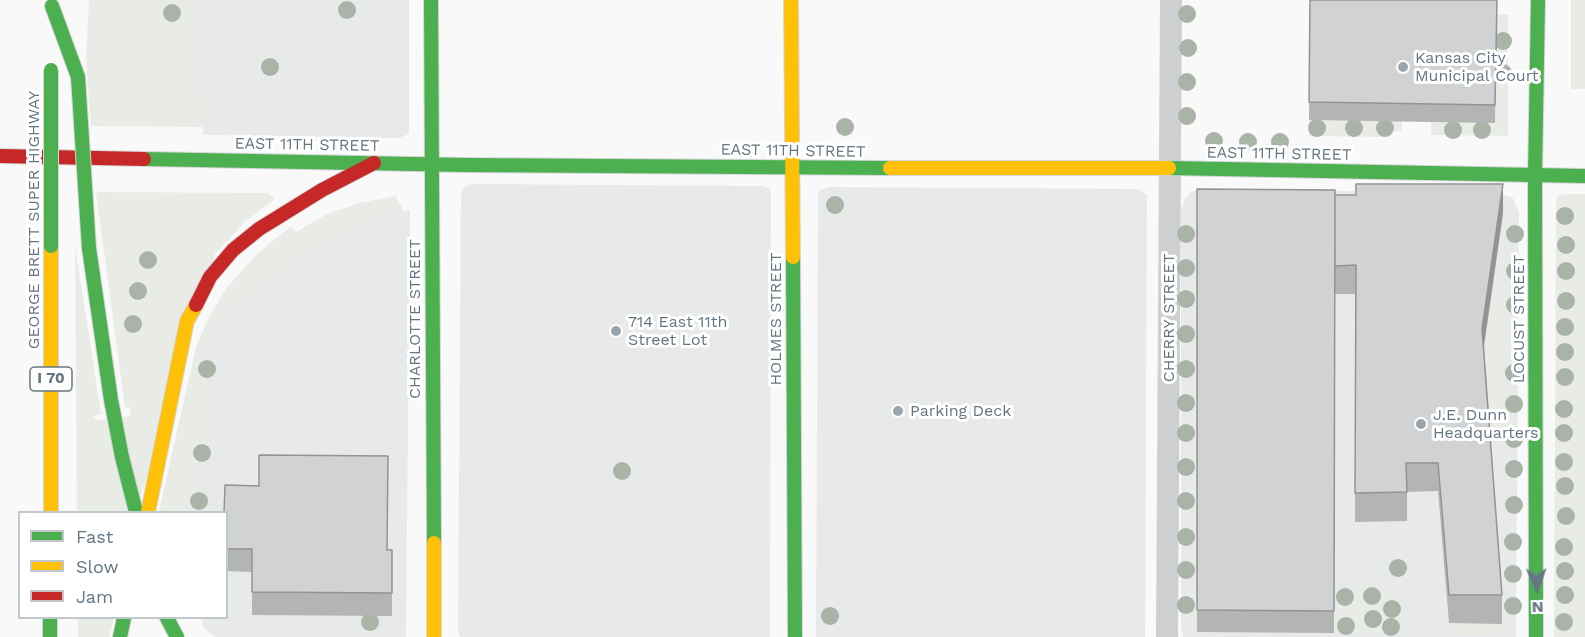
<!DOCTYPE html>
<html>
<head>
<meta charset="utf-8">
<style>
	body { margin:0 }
	#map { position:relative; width:1585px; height:637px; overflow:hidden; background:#f9f9f9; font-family:"Work Sans",sans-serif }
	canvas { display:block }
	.legend { position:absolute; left:18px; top:511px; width:210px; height:108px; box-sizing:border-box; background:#fff; border:2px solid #c1c8cd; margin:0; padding:8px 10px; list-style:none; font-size:18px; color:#657683 }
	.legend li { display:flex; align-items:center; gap:12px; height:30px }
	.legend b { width:30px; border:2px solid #c1c8cd }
	.north { position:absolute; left:1507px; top:559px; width:60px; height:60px; -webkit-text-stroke:4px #fff; paint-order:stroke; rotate:178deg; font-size:16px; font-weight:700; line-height:24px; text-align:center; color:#657683 }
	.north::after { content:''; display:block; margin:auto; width:21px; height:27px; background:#657683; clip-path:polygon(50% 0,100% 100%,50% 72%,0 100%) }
</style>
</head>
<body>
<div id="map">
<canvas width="1585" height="637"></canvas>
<ul class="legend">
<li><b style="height:8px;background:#4caf50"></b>Fast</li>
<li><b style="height:8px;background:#ffc107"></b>Slow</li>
<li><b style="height:8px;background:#c62828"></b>Jam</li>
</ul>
<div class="north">N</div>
</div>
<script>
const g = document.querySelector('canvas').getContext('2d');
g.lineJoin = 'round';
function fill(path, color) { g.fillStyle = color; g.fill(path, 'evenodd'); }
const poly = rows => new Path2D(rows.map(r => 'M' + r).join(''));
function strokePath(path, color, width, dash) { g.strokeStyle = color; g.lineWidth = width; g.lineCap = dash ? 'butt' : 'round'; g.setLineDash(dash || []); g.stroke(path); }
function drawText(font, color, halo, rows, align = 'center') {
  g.font = font + ' "Work Sans",sans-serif'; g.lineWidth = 6; g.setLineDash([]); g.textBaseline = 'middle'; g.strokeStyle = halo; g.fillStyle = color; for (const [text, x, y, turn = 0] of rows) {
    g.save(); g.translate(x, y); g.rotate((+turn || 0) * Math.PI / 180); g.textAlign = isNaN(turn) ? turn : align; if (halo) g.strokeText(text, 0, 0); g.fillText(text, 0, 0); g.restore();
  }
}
fill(poly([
	[202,0,409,0,409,132,407,135,399,138,203,135],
	[471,184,761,186,769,188,771,191,770,637,460,637,458,631,461,195,463,188],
	[830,187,1137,189,1147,195,1145,637,816,637,818,194,822,189],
	[1200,189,1497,193,1513,198,1519,213,1516,637,1183,637,1181,627,1181,211,1184,200,1191,192],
	[410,210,406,637,215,637,202,626,202,618,226,618,226,512,202,512,204,348,207,340,219,320,240,301,293,261,319,245,379,213]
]), '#e8e9e9');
fill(poly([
	[89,0,202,0,203,127,91,126,86,61],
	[1571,0,1585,0,1585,89,1571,89],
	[1497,14,1508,15,1508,136,1431,135,1431,121,1495,123],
	[1309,120,1402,121,1402,131,1384,131,1384,137,1309,136],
	[96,192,269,193,269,196,273,196,275,199,246,221,215,254,136,512,77,512,75,245,101,414,92,417,98,420,130,416,131,407,125,408],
	[1564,194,1585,194,1585,637,1554,637,1554,634,1556,202,1557,197],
	[396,196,398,204,401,203,402,211,379,213,319,245,293,261,219,320,204,348,202,512,159,512,196,347,208,319,227,287,257,254,291,226,296,232,325,215,359,203],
	[1198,225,1197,614,1194,614,1194,226],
	[1497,251,1503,252,1503,589,1499,590,1482,357],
	[1334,579,1343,587,1352,592,1361,594,1373,592,1383,593,1391,597,1396,604,1399,614,1398,634,1334,633],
	[78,618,114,618,109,637,78,637],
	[1449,623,1502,624,1502,635,1449,635]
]), '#e8ebe6');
const fast = poly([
	[431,0,434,543],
	[52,6,78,77],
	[144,159,466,165,890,168],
	[1169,168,1585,176],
	[89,248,111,400,122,457,136,512],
	[793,257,795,637],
	[50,618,50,637],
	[167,618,177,637],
	[120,637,124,618],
	[1536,637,1535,176,1538,0]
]);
const slow = poly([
	[791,0,793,257],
	[890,168,1169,168],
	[51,246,51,512],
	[148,512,187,321,196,305],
	[434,543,434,637]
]);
const jam = poly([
	[0,156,144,159],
	[196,305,210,277,233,250,259,229,322,190,374,163]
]);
strokePath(fast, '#d5d6d7', 16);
strokePath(slow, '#d5d6d7', 16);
strokePath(jam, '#d5d6d7', 16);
strokePath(poly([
	[1167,637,1171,0]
]), '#cecfd0', 22);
strokePath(fast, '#4caf50', 14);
strokePath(slow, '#ffc107', 14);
strokePath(jam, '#c62828', 14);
const fastBridge = poly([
	[51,70,51,246],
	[78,77,89,248]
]);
strokePath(fastBridge, '#d5d6d6', 16, []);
strokePath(fastBridge, '#4caf50', 14);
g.fillStyle = '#a9b3a7';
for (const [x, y] of [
	[347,10],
	[172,13],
	[1187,14],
	[1503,41],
	[1188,48],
	[270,67],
	[1503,73],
	[1187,82],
	[1187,116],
	[845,127],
	[1317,128],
	[1354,128],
	[1385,128],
	[1453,130],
	[1482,130],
	[1214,141],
	[1248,142],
	[1280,142],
	[835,205],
	[1565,216],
	[1186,234],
	[1515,234],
	[1566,245],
	[148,260],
	[1186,268],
	[1515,271],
	[1566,271],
	[138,291],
	[1186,299],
	[1566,301],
	[1515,305],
	[133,324],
	[1565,327],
	[1186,334],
	[1565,352],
	[207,369],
	[1186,369],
	[1514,373],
	[1565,377],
	[1186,403],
	[1514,404],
	[1564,409],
	[1186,433],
	[1564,433],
	[1514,439],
	[202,453],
	[1564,462],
	[1186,467],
	[1514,469],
	[622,471],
	[1565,486],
	[199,501],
	[1186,501],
	[1514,505],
	[1566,516],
	[1186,537],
	[1513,542],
	[1564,547],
	[1398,568],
	[1186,570],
	[1565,571],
	[1513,574],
	[1565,595],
	[1372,596],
	[1345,597],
	[1186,605],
	[1513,606],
	[1392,609],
	[830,616],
	[1373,619],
	[370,622],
	[1564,622],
	[1346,626],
	[1391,627]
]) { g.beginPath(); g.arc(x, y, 9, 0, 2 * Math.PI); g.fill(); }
fill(poly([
	[1310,0,1497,0,1495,123,1309,120],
	[1197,189,1335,190,1334,633,1197,632],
	[1335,195,1503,213,1484,348,1502,595,1502,624,1449,623,1438,491,1407,492,1407,521,1355,522,1355,294,1335,294],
	[226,513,387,550,392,550,392,616,252,615,252,572,226,571]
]), '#b3b5b5');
fill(poly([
	[1503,184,1503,213,1482,357,1482,329]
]), '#929394');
const building = poly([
	[1310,0,1497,0,1495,105,1309,102,1310,0],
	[1356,184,1503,184,1482,329,1502,595,1449,595,1438,463,1406,463,1407,492,1355,493,1356,265,1335,266,1335,195,1356,195,1356,184],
	[1197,189,1335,190,1334,611,1197,610,1197,189],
	[259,455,388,456,387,550,392,550,392,593,252,592,252,549,226,549,226,513,224,513,225,485,259,486,259,455]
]);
fill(building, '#d0d2d3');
strokePath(building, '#929394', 1.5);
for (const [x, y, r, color] of [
	[1403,67,6,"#99a4ac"],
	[616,331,6,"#99a4ac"],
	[898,411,6,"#99a4ac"],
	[1421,424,6,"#99a4ac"]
]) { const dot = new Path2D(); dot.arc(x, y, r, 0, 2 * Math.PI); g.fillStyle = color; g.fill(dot); strokePath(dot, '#fff', 2); }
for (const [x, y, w] of [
	[51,379,42]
]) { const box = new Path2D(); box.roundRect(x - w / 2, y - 12, w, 24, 4.5); g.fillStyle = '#fff'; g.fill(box); strokePath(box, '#657683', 1.5); }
drawText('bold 15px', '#657683', null, [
	["I 70",51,379]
]);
drawText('16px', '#657683', '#fff', [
	["Kansas City",1415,58],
	["Municipal Court",1415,76],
	["714 East 11th",628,322],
	["Street Lot",628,340],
	["Parking Deck",910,411],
	["J.E. Dunn",1433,415],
	["Headquarters",1433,433]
], 'left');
drawText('16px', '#657683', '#fff', [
	["EAST 11TH STREET",307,145,1],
	["EAST 11TH STREET",793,151,1],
	["EAST 11TH STREET",1279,154,1],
	["GEORGE BRETT SUPER HIGHWAY",34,220,-90],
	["CHERRY STREET",1169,318,-90],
	["CHARLOTTE STREET",415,319,-90],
	["HOLMES STREET",776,319,-90],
	["LOCUST STREET",1519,319,-90]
]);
</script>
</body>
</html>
